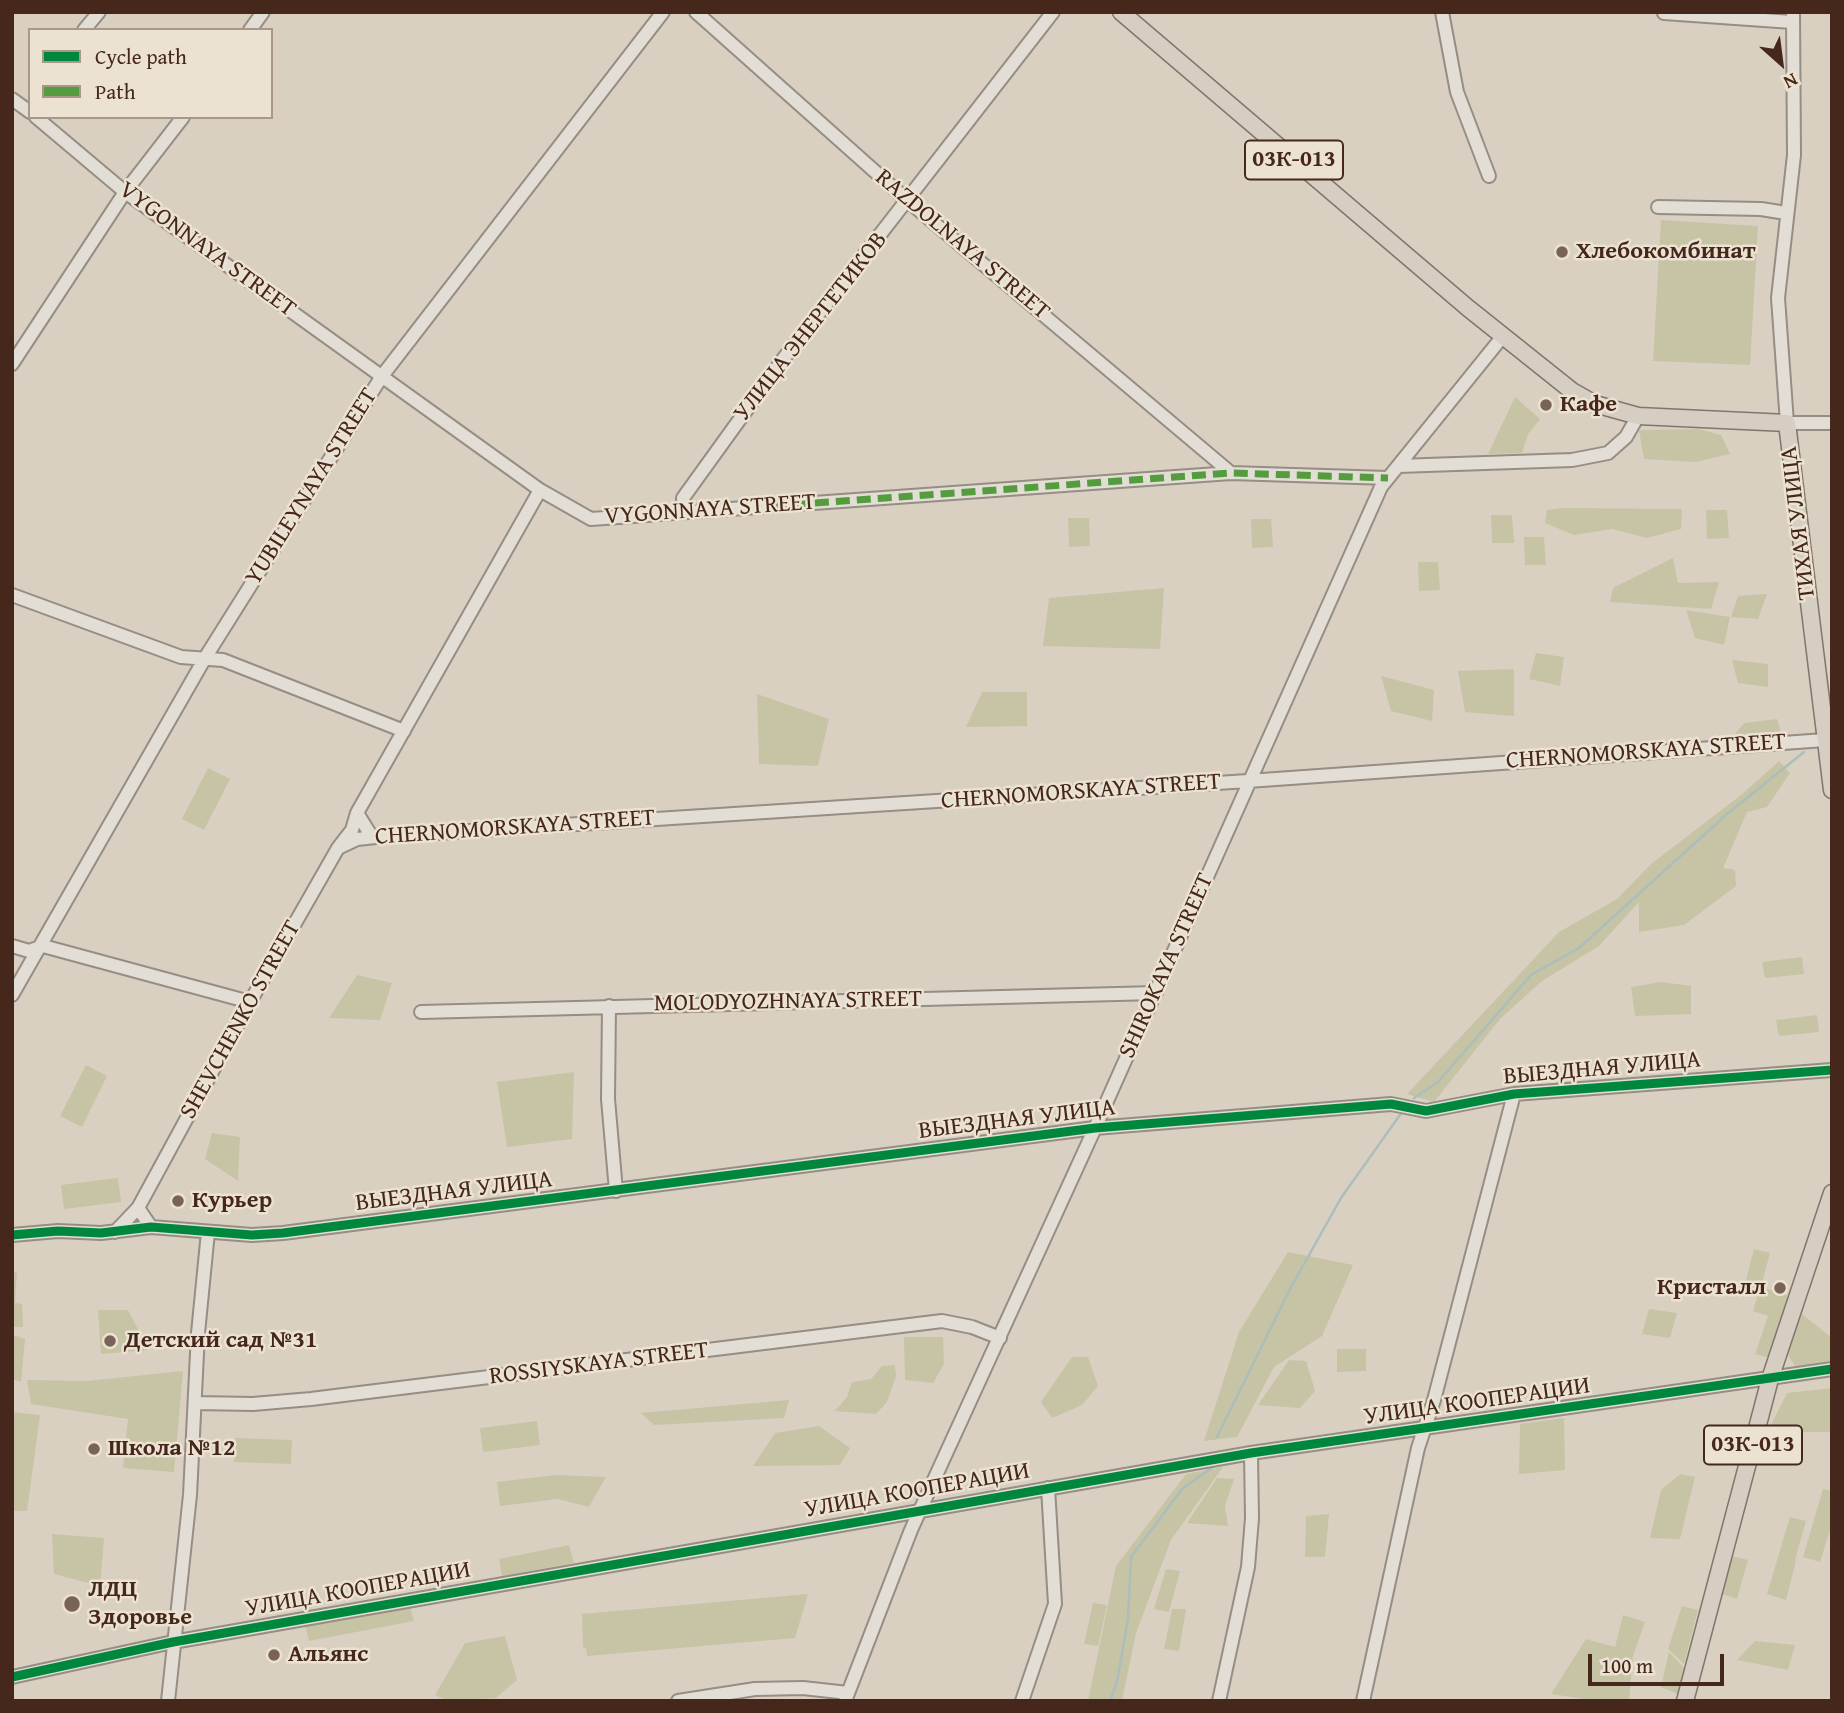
<!DOCTYPE html>
<html>
<head>
<meta charset="utf-8">
<style>
	body { margin:0 }
	#map { position:relative; width:1844px; height:1713px; overflow:hidden; background:#d9d0c2; font-family:"Gentium Book Plus",serif }
	canvas { display:block }
	.frame { position:absolute; inset:0; border:14px solid #45271c; pointer-events:none }
	.legend { position:absolute; left:28px; top:28px; width:245px; height:91px; box-sizing:border-box; background:#ece2d2; border:2px solid #a99789; margin:0; padding:9px 12px; list-style:none; font-size:21px; color:#45271c }
	.legend li { display:flex; align-items:center; gap:14px; height:35px }
	.legend b { width:35px; border:2px solid #a99789 }
	.north { position:absolute; left:1746px; top:28px; width:70px; height:70px; -webkit-text-stroke:5px #ece2d2; paint-order:stroke; rotate:152deg; font-size:19px; font-weight:700; line-height:28px; text-align:center; color:#45271c }
	.north::after { content:''; display:block; margin:auto; width:24px; height:32px; background:#45271c; clip-path:polygon(50% 0,100% 100%,50% 72%,0 100%) }
	.scale { position:absolute; left:1588px; top:1654px; width:136px; height:32px; box-sizing:border-box; border:4px solid #45271c; border-top:0; padding-left:9px; font-size:21px; line-height:24px; white-space:nowrap; color:#45271c; -webkit-text-stroke:5px #ece2d2; paint-order:stroke }
</style>
</head>
<body>
<div id="map">
<canvas width="1844" height="1713"></canvas>
<div class="frame"></div>
<ul class="legend">
<li><b style="height:9px;background:#00873e"></b>Cycle path</li>
<li><b style="height:9px;background:#549c3e"></b>Path</li>
</ul>
<div class="north">N</div>
<div class="scale">100 m</div>
</div>
<script>
const g = document.querySelector('canvas').getContext('2d');
g.lineJoin = 'round';
function fill(path, color) { g.fillStyle = color; g.fill(path, 'evenodd'); }
const poly = rows => new Path2D(rows.map(r => 'M' + r).join(''));
function strokePath(path, color, width, dash) { g.strokeStyle = color; g.lineWidth = width; g.lineCap = dash ? 'butt' : 'round'; g.setLineDash(dash || []); g.stroke(path); }
function drawText(font, color, halo, rows, align = 'center') {
  g.font = font + ' "Gentium Book Plus",serif'; g.lineWidth = 5; g.setLineDash([]); g.textBaseline = 'middle'; g.strokeStyle = halo; g.fillStyle = color; for (const [text, x, y, turn = 0] of rows) {
    g.save(); g.translate(x, y); g.rotate((+turn || 0) * Math.PI / 180); g.textAlign = isNaN(turn) ? turn : align; if (halo) g.strokeText(text, 0, 0); g.fillText(text, 0, 0); g.restore();
  }
}
fill(poly([
	[1661,220,1758,226,1750,365,1653,361],
	[1515,397,1540,419,1528,434,1522,453,1488,454],
	[1699,429,1721,435,1730,454,1696,462,1644,459,1639,430],
	[1562,508,1682,509,1681,529,1647,538,1612,529,1574,535,1545,523,1547,510],
	[1706,510,1727,510,1729,538,1707,539],
	[1491,515,1512,515,1514,543,1492,543],
	[1068,518,1089,518,1090,546,1069,547],
	[1251,519,1271,519,1273,547,1252,548],
	[1524,537,1544,537,1546,565,1525,565],
	[1673,558,1678,583,1719,582,1711,609,1610,602,1613,588],
	[1418,562,1438,562,1440,590,1419,591],
	[1164,588,1160,649,1043,646,1049,598],
	[1767,594,1758,619,1731,617,1738,596],
	[1686,610,1730,617,1724,645,1695,638],
	[1536,653,1564,657,1560,686,1529,679],
	[1732,660,1768,664,1768,687,1738,683],
	[1514,669,1514,716,1465,712,1458,671],
	[1381,676,1434,690,1432,721,1391,711],
	[982,692,1027,692,1027,726,966,727],
	[757,694,829,719,818,766,759,764],
	[1777,719,1782,736,1729,741,1744,723],
	[1779,761,1790,773,1767,807,1747,812,1723,868,1735,870,1736,886,1684,925,1639,932,1639,902,1599,946,1542,981,1500,1019,1434,1102,1407,1094,1559,932,1617,899,1651,864,1741,795],
	[208,768,230,779,204,830,182,819],
	[1802,957,1804,974,1765,978,1762,962],
	[357,975,392,983,380,1020,329,1018],
	[1661,982,1691,986,1691,1014,1635,1016,1631,987],
	[1817,1015,1819,1032,1779,1036,1776,1020],
	[86,1065,107,1076,82,1127,60,1116],
	[574,1072,572,1139,507,1147,497,1082],
	[212,1133,240,1137,238,1181,205,1159],
	[118,1178,121,1202,64,1209,61,1185],
	[1754,1249,1770,1253,1761,1287,1789,1296,1770,1358,1755,1354,1768,1316,1753,1311,1759,1291,1744,1288],
	[1288,1252,1353,1265,1322,1336,1274,1367,1237,1437,1204,1441,1239,1332],
	[17,1272,15,1303,22,1304,23,1327,12,1327,12,1273],
	[1649,1309,1677,1313,1670,1338,1642,1334],
	[98,1310,128,1310,149,1350,101,1354],
	[1802,1314,1832,1338,1832,1361,1795,1366,1786,1352],
	[12,1335,25,1339,21,1382,12,1379],
	[904,1337,943,1337,944,1364,933,1383,905,1380],
	[1337,1349,1366,1349,1366,1371,1337,1372],
	[1072,1357,1088,1357,1098,1386,1082,1405,1052,1418,1041,1402],
	[1289,1360,1306,1361,1315,1391,1300,1408,1258,1405],
	[895,1365,896,1376,887,1402,876,1414,835,1411,847,1397,852,1382,871,1379,882,1366],
	[183,1371,174,1472,123,1468,128,1419,31,1404,27,1380,87,1381],
	[1832,1388,1832,1432,1805,1432,1771,1425,1787,1393],
	[789,1400,784,1418,654,1425,641,1413],
	[12,1412,40,1415,27,1511,12,1511],
	[1564,1418,1565,1470,1519,1474,1520,1424],
	[537,1421,540,1445,483,1452,480,1428],
	[819,1426,850,1448,840,1465,753,1466,775,1433],
	[235,1438,292,1440,291,1464,234,1462],
	[1223,1467,1171,1540,1136,1633,1122,1701,1088,1701,1116,1566,1186,1474],
	[1680,1474,1695,1477,1680,1539,1650,1538,1661,1490],
	[555,1475,606,1477,589,1507,558,1499,500,1506,497,1482],
	[1217,1478,1234,1479,1225,1506,1228,1526,1187,1523],
	[1823,1489,1832,1491,1832,1524,1820,1562,1803,1557],
	[1329,1514,1325,1557,1305,1557,1306,1516],
	[1790,1517,1806,1521,1795,1560,1793,1560,1796,1561,1786,1600,1767,1594],
	[52,1534,104,1538,100,1586,54,1574],
	[569,1545,574,1563,502,1576,499,1559],
	[1732,1556,1748,1560,1737,1599,1722,1594],
	[1166,1569,1180,1571,1169,1612,1154,1609],
	[808,1594,795,1638,587,1656,586,1648,583,1647,582,1614],
	[409,1603,414,1621,309,1641,305,1624],
	[1093,1603,1107,1605,1098,1646,1084,1644],
	[1682,1606,1698,1610,1684,1664,1668,1649],
	[1172,1609,1186,1609,1179,1651,1164,1649],
	[1623,1615,1645,1622,1633,1656,1629,1701,1598,1701,1551,1694,1586,1639,1615,1647],
	[505,1636,517,1680,496,1698,448,1701,435,1695,465,1643],
	[1755,1641,1795,1645,1788,1670,1737,1660],
	[1669,1652,1688,1672,1682,1696,1661,1687]
]), '#c6c4a5');
strokePath(poly([
	[1414,1098,1438,1082,1531,975,1579,948,1727,814,1804,752],
	[1217,1437,1290,1289,1341,1198,1402,1112],
	[1110,1701,1117,1682,1128,1619,1131,1557,1182,1489,1214,1466]
]), '#acbebb', 2.5);
const minor = poly([
	[696,12,908,201,1231,473],
	[1442,12,1457,92,1489,176],
	[1793,12,1794,155,1778,298,1787,423,1832,423],
	[1664,13,1792,22],
	[84,30,99,12],
	[250,30,263,12],
	[12,99,30,112],
	[36,117,125,192,540,490,591,519,1231,473,1388,478],
	[1658,207,1761,209,1786,213],
	[12,364,125,192,183,117],
	[1398,466,1572,460,1608,453,1626,437,1638,416],
	[684,512,683,498,784,358,1053,12],
	[12,595,181,657,223,660,404,731],
	[372,837,357,813,540,490],
	[338,848,357,839,376,837,1248,781,1825,740],
	[12,946,29,951,43,946,250,1002],
	[12,995,205,658,382,376,663,12],
	[609,1006,608,1099,616,1191],
	[421,1012,1156,993],
	[151,1227,138,1208,250,1002,338,848,352,830,357,813],
	[115,1232,138,1208],
	[12,1235,58,1231,101,1233,151,1227,252,1235,283,1233,1095,1128,1391,1104,1426,1111,1514,1094,1832,1070],
	[195,1403,253,1404,311,1399,942,1321,972,1327,1000,1338],
	[12,1677,173,1642,1251,1453,1832,1369],
	[168,1701,190,1495,198,1333,208,1232],
	[678,1701,755,1689,803,1688,848,1693],
	[845,1701,911,1530,1095,1128,1381,487,1503,336],
	[1022,1701,1055,1604,1048,1488],
	[1219,1701,1248,1567,1252,1518,1251,1453],
	[1363,1701,1418,1448,1434,1400,1514,1094]
]);
const major = poly([
	[1121,12,1468,308,1572,391,1595,404,1638,416,1787,423,1832,790],
	[1685,1701,1770,1379,1832,1193]
]);
strokePath(minor, '#968d83', 16);
strokePath(major, '#80766e', 19);
strokePath(minor, '#e2ded6', 12);
strokePath(major, '#d6cec2', 16);
strokePath(poly([
	[773,506,1231,473,1388,478]
]), '#549c3e', 7, [14, 7]);
strokePath(poly([
	[12,1235,58,1231,101,1233,151,1227,252,1235,283,1233,1095,1128,1391,1104,1426,1111,1514,1094,1832,1070],
	[12,1677,173,1642,1251,1453,1832,1369]
]), '#00873e', 9);
for (const [x, y, r, color] of [
	[1562,252,7,"#796256"],
	[1546,405,7,"#796256"],
	[178,1201,7,"#796256"],
	[1780,1288,7,"#796256"],
	[110,1341,7,"#796256"],
	[94,1449,7,"#796256"],
	[72,1604,9,"#796256"],
	[274,1655,7,"#796256"]
]) { const dot = new Path2D(); dot.arc(x, y, r, 0, 2 * Math.PI); g.fillStyle = color; g.fill(dot); strokePath(dot, '#ece2d2', 2.5); }
for (const [x, y, w] of [
	[1294,160,98],
	[1753,1445,98]
]) { const box = new Path2D(); box.roundRect(x - w / 2, y - 19.5, w, 39, 5); g.fillStyle = '#ece2d2'; g.fill(box); strokePath(box, '#45271c', 2); }
drawText('bold 23px', '#45271c', null, [
	["03К-013",1294,160],
	["03К-013",1753,1445]
]);
drawText('24px', '#45271c', '#ece2d2', [
	["RAZDOLNAYA STREET",962,245,40],
	["VYGONNAYA STREET",207,250,36],
	["УЛИЦА ЭНЕРГЕТИКОВ",811,327,-52],
	["YUBILEYNAYA STREET",312,487,-58],
	["VYGONNAYA STREET",710,510,-4],
	["ТИХАЯ УЛИЦА",1799,523,-97],
	["CHERNOMORSKAYA STREET",1646,752,-4],
	["CHERNOMORSKAYA STREET",1081,792,-4],
	["CHERNOMORSKAYA STREET",515,828,-4],
	["SHIROKAYA STREET",1167,966,-66],
	["MOLODYOZHNAYA STREET",788,1002,-1],
	["SHEVCHENKO STREET",241,1020,-61],
	["ВЫЕЗДНАЯ УЛИЦА",1602,1069,-5],
	["ВЫЕЗДНАЯ УЛИЦА",1017,1120,-7],
	["ВЫЕЗДНАЯ УЛИЦА",454,1192,-7],
	["ROSSIYSKAYA STREET",599,1364,-7],
	["УЛИЦА КООПЕРАЦИИ",1477,1402,-8],
	["УЛИЦА КООПЕРАЦИИ",917,1491,-10],
	["УЛИЦА КООПЕРАЦИИ",358,1590,-10]
]);
drawText('bold 24px', '#45271c', '#ece2d2', [
	["Хлебокомбинат",1576,252],
	["Кафе",1560,405],
	["Курьер",192,1201],
	["Кристалл",1766,1288,"right"],
	["Детский сад №31",124,1341],
	["Школа №12",108,1449],
	["ЛДЦ",88,1590],
	["Здоровье",88,1618],
	["Альянс",288,1655]
], 'left');
</script>
</body>
</html>
